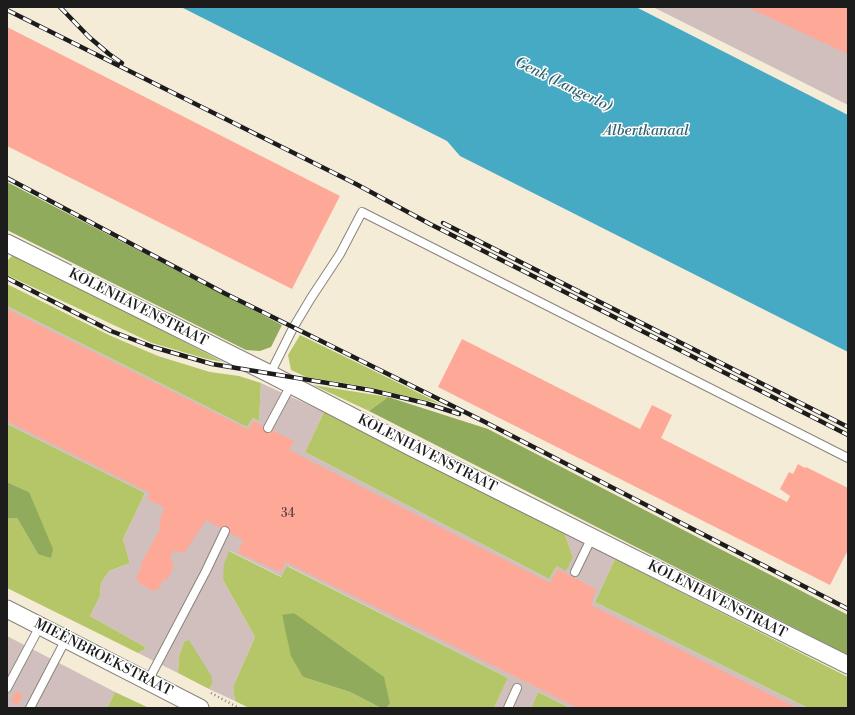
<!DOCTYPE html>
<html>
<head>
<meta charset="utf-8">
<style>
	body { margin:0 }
	#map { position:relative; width:855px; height:715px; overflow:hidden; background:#f5ecd8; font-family:"Libre Bodoni",serif }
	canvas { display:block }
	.frame { position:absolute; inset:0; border:8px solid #1c1c1c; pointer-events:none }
</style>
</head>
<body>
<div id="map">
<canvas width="855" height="715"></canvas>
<div class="frame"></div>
</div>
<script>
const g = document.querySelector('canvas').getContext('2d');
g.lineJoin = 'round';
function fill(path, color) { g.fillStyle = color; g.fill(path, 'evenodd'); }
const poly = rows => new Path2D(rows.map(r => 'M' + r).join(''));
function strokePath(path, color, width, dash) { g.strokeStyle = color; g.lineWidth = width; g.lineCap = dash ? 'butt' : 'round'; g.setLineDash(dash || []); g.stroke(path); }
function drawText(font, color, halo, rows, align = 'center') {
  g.font = font + ' "Libre Bodoni",serif'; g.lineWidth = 3; g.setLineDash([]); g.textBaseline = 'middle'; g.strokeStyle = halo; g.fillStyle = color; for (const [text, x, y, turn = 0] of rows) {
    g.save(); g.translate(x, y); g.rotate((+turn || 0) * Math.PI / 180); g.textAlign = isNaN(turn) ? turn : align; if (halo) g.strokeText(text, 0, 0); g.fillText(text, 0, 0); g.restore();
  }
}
fill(poly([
	[653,7,848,7,848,105],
	[7,306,247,427,253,418,259,421,261,383,324,412,305,452,549,579,557,566,573,557,564,532,615,559,595,602,808,708,570,708,538,692,531,708,494,708,508,678,288,566,282,577,230,551,223,580,255,637,233,687,235,701,209,689,212,684,184,642,179,656,178,673,138,653,147,648,90,616,100,596,101,583,109,571,130,563,123,539,145,493,7,424],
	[7,636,115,692,107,708,7,708]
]), '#d1bfbd');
fill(poly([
	[13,255,25,259,223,362,207,359,152,343,7,275,7,261],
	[7,284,111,336,158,356,210,372,239,376,261,383,259,421,253,418,247,427,7,306],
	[300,335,368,368,441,404,368,387,306,377,291,370,288,355],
	[313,385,388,397,369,411],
	[324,412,564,532,573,557,566,571,557,566,549,579,305,452],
	[7,424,145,493,123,539,130,563,109,571,101,583,100,596,90,616,147,648,138,653,7,588,7,518,17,518,38,554,29,492,7,482],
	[229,551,281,577,287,566,508,678,494,708,386,708,390,704,294,613,282,616,303,677,350,692,381,708,249,708,235,701,233,687,255,637,223,580,224,564],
	[615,559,848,677,848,708,808,708,595,602],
	[189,640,212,677,212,684,209,689,178,673,179,656,184,642],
	[115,692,149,708,107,708],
	[538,692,570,708,531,708]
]), '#b5c668');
fill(poly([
	[7,182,282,325,271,347,260,351,246,350,7,230],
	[388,397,488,429,848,615,848,655,369,411],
	[7,482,29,492,53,549,51,558,38,554,17,518,7,518],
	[294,613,384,677,390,704,386,708,381,708,350,692,303,677,291,656,282,615]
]), '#90ab5c');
fill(poly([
	[181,7,636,7,848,115,848,352,460,156,447,141]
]), '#46aac5');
fill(poly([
	[747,7,848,7,848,54],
	[7,27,340,196,292,289,7,146],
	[7,309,249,430,253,421,294,441,289,450,550,583,558,569,596,589,591,605,797,708,578,708,286,562,281,572,238,553,243,540,206,520,184,553,179,552,174,550,170,558,174,565,168,579,163,580,159,588,153,591,139,583,136,577,141,569,141,564,160,529,159,524,164,507,147,499,150,493,7,421],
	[462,339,640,429,652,405,672,415,661,438,787,502,790,496,780,489,789,472,793,474,798,464,805,468,806,467,848,488,848,550,830,585,438,387],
	[16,691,23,695,18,705,11,701]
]), '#fea997');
const service = poly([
	[270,374,293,328,311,298,340,254,362,212,848,458],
	[268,428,291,385],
	[575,572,592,537],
	[148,681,206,571,225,531],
	[7,688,40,626],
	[30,708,66,639],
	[508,708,517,688]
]);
const minor = poly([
	[7,243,270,374,413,448,848,665],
	[7,609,200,708]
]);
strokePath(service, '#88847a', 10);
strokePath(minor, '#88847a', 19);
strokePath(poly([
	[211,693,239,708]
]), '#88847a', 2.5, [1, 3]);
strokePath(service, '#fff', 8);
strokePath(minor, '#fff', 17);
const rail = poly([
	[60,7,89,37,109,54,122,63],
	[7,10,356,184,430,224,848,435],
	[7,178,226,294,485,422,848,609],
	[443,223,848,427],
	[7,278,111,331,153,347,212,364,370,390,425,403,459,414]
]);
strokePath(rail, '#1c1c1c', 4.5);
strokePath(rail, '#fff', 3, [9]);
drawText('12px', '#543f3b', null, [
	["34",288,514]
]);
drawText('14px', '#1c1c1c', '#fff', [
	["KOLENHAVENSTRAAT",138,308,27],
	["KOLENHAVENSTRAAT",427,454,27],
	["KOLENHAVENSTRAAT",717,600,27],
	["MIEËNBROEKSTRAAT",103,658,27]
]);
drawText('italic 15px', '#316370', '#fff', [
	["Genk (Langerlo)",563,85,26],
	["Albertkanaal",646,131]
]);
</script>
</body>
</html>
